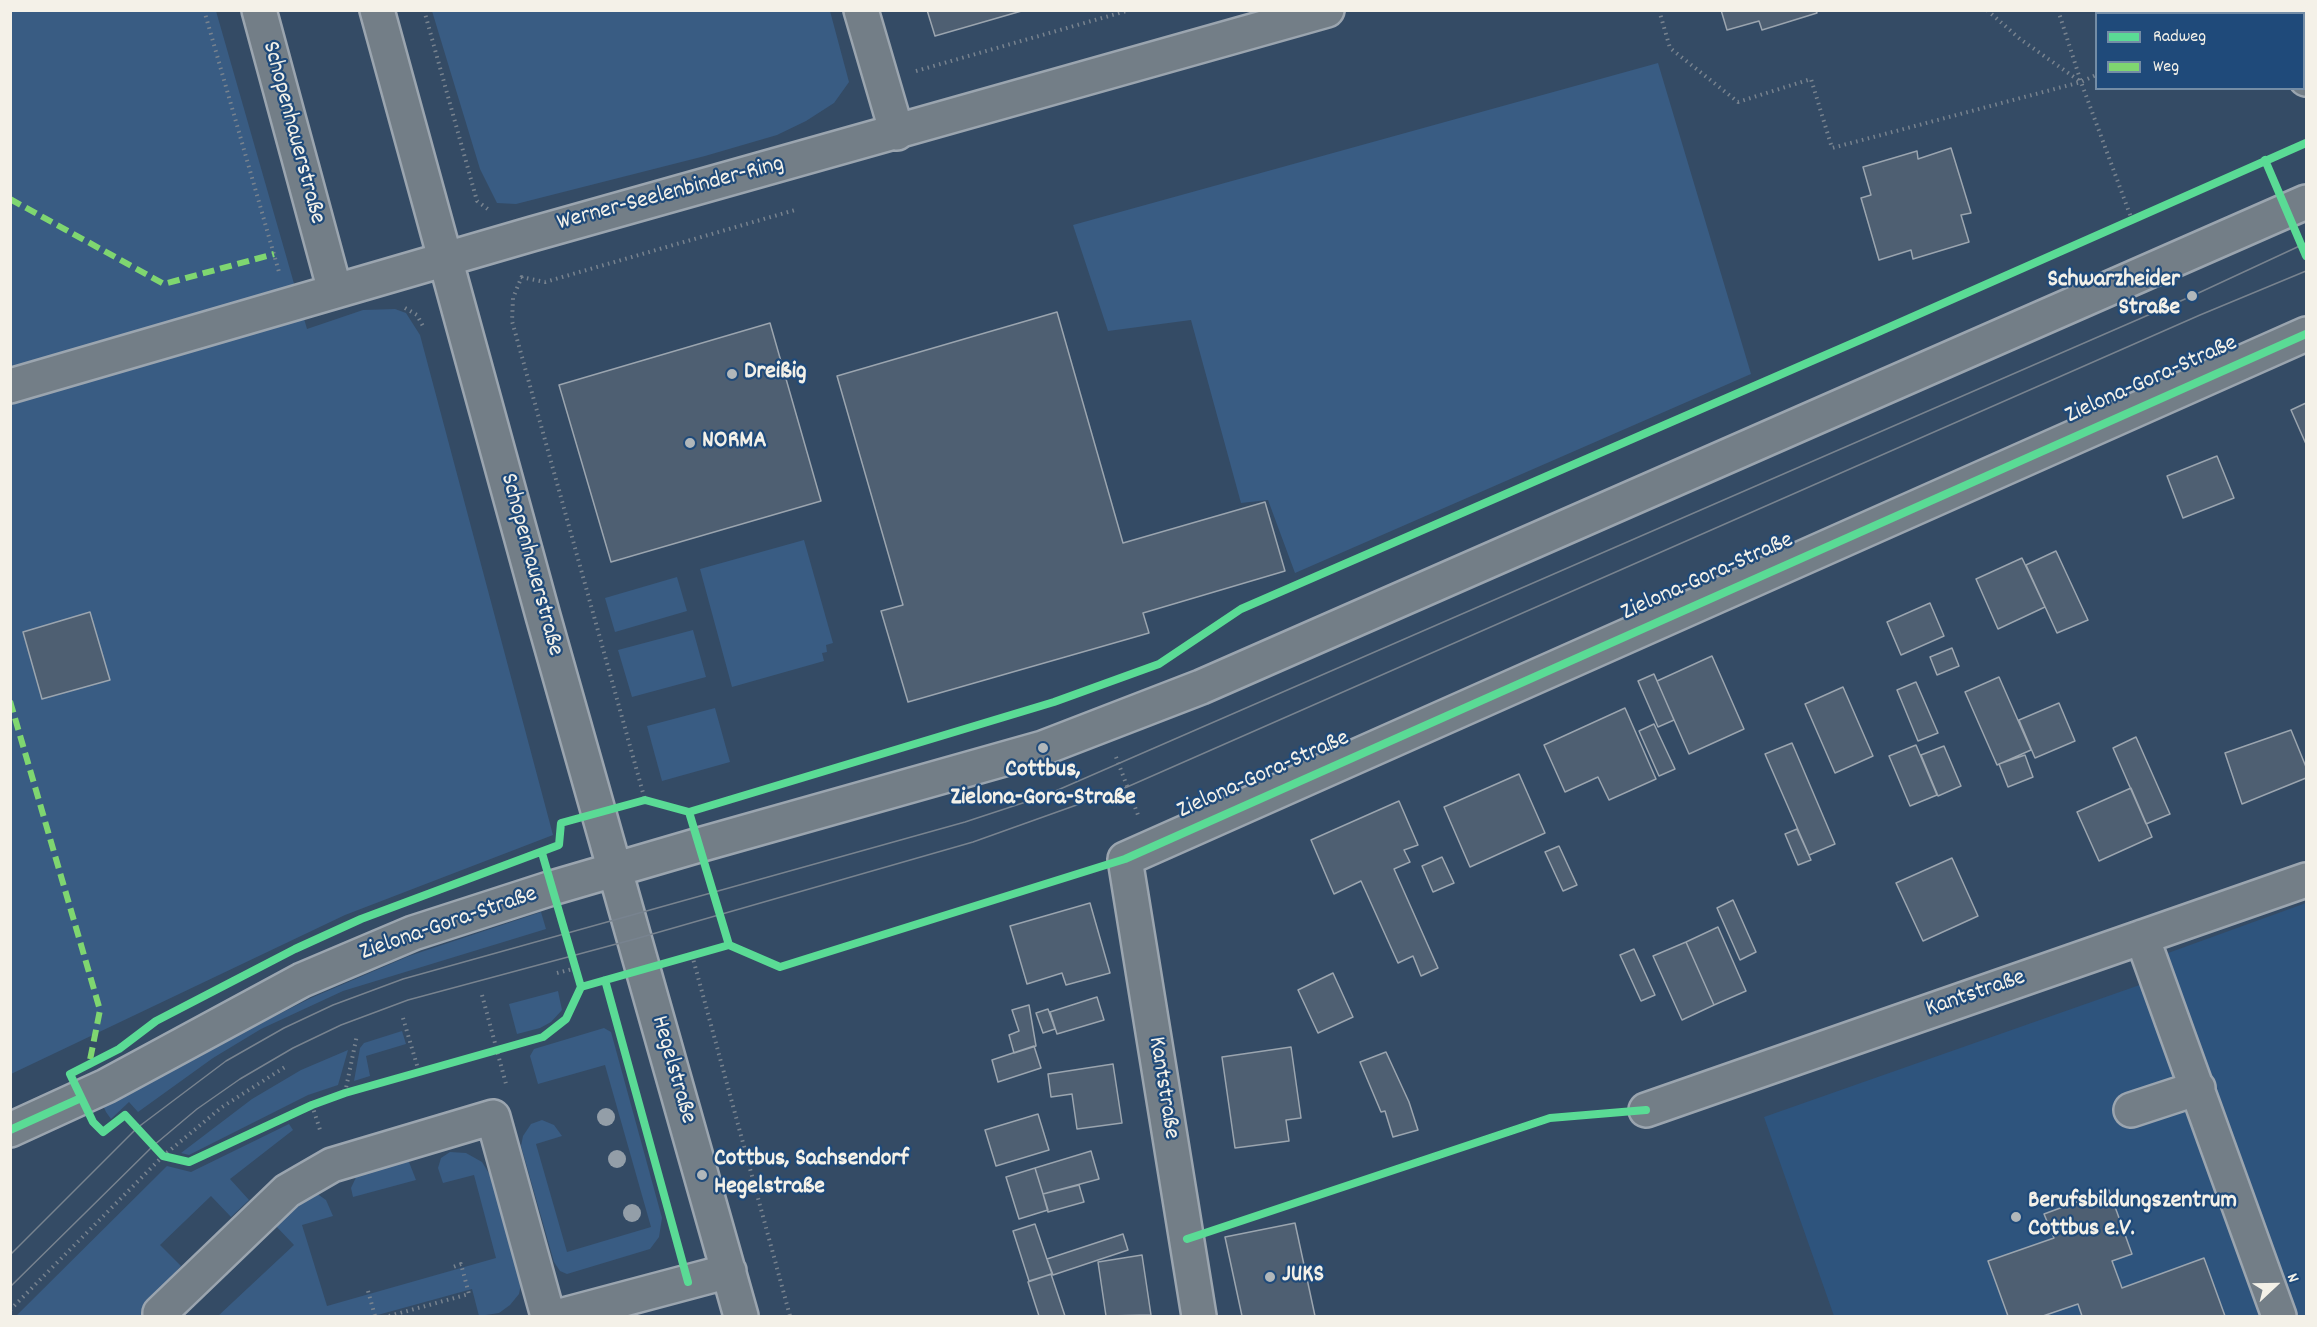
<!DOCTYPE html>
<html>
<head>
<meta charset="utf-8">
<style>
	body { margin:0 }
	#map { position:relative; width:2317px; height:1327px; overflow:hidden; background:#344b65; font-family:Dekko,sans-serif }
	canvas { display:block }
	.frame { position:absolute; inset:0; border:12px solid #f4f1e8; pointer-events:none }
	.legend { position:absolute; left:2095px; top:12px; width:210px; height:78px; box-sizing:border-box; background:#1f4a7a; border:2px solid #748da6; margin:0; padding:8px 10px; list-style:none; font-size:18px; color:#f4f1e8 }
	.legend li { display:flex; align-items:center; gap:12px; height:30px }
	.legend b { width:30px; border:2px solid #748da6 }
	.north { position:absolute; left:2245px; top:1255px; width:60px; height:60px; -webkit-text-stroke:4px #1f4a7a; paint-order:stroke; rotate:68deg; font-size:16px; font-weight:700; line-height:24px; text-align:center; color:#f4f1e8 }
	.north::after { content:''; display:block; margin:auto; width:21px; height:27px; background:#f4f1e8; clip-path:polygon(50% 0,100% 100%,50% 72%,0 100%) }
</style>
</head>
<body>
<div id="map">
<canvas width="2317" height="1327"></canvas>
<div class="frame"></div>
<ul class="legend">
<li><b style="height:8px;background:#5adb95"></b>Radweg</li>
<li><b style="height:8px;background:#7fd670"></b>Weg</li>
</ul>
<div class="north">N</div>
</div>
<script>
const g = document.querySelector('canvas').getContext('2d');
g.lineJoin = 'round';
function fill(path, color) { g.fillStyle = color; g.fill(path, 'evenodd'); }
const poly = rows => new Path2D(rows.map(r => 'M' + r).join(''));
function strokePath(path, color, width, dash) { g.strokeStyle = color; g.lineWidth = width; g.lineCap = dash ? 'butt' : 'round'; g.setLineDash(dash || []); g.stroke(path); }
function drawText(font, color, halo, rows, align = 'center') {
  g.font = font + ' Dekko,sans-serif'; g.lineWidth = 4.5; g.setLineDash([]); g.textBaseline = 'middle'; g.strokeStyle = halo; g.fillStyle = color; for (const [text, x, y, turn = 0] of rows) {
    g.save(); g.translate(x, y); g.rotate((+turn || 0) * Math.PI / 180); g.textAlign = isNaN(turn) ? turn : align; if (halo) g.strokeText(text, 0, 0); g.fillText(text, 0, 0); g.restore();
  }
}
fill(poly([
	[2306,903,2306,1316,2289,1316,2157,957],
	[2151,981,2268,1316,1834,1316,1764,1117]
]), '#2e547d');
fill(poly([
	[11,11,216,11,307,329,363,310,395,309,406,313,420,335,553,835,345,915,11,1074],
	[432,11,830,11,849,82,834,103,806,121,777,135,705,156,516,204,497,203,480,169],
	[1658,63,1751,374,1295,573,1268,500,1241,503,1191,320,1108,331,1073,225],
	[804,540,833,643,826,645,827,652,822,653,824,661,732,687,700,569],
	[677,577,687,611,615,632,605,598],
	[693,630,706,677,632,697,618,650],
	[715,708,730,762,662,781,647,726],
	[541,912,546,929,343,991,261,1029,213,1058,138,1112,129,1102,111,1119,106,1112,102,1103,311,998,409,956],
	[558,991,562,1010,551,1022,540,1028,517,1034,509,1004],
	[604,1028,611,1032,662,1218,659,1237,650,1249,567,1274,560,1271,554,1262,521,1146,523,1136,531,1124,542,1120,554,1125,562,1136,536,1144,567,1252,651,1227,605,1065,538,1084,530,1056,534,1049],
	[402,1031,406,1044,366,1056,370,1076,354,1081,360,1048,364,1043],
	[348,1050,338,1085,308,1095,189,1155,181,1153,252,1099,301,1070],
	[289,1124,293,1130,230,1179,249,1200,231,1217,211,1196,160,1245,181,1266,143,1308,141,1316,16,1316,167,1166,191,1172],
	[450,1152,466,1153,482,1162,490,1175,522,1279,519,1294,510,1305,499,1313,479,1316,472,1289,374,1316,218,1316,294,1245,274,1224,304,1195,316,1193,326,1200,333,1216,302,1225,327,1306,496,1258,474,1175,443,1183,438,1168,441,1158],
	[400,1158,409,1162,416,1180,353,1197,351,1188,358,1173]
]), '#395c83');
const building = poly([
	[927,10,1025,10,935,36,927,10],
	[1721,10,1816,10,1817,13,1762,30,1759,21,1727,30,1721,10],
	[1951,148,1971,213,1961,215,1969,242,1913,259,1911,250,1879,260,1861,198,1871,195,1863,167,1917,151,1918,159,1951,148],
	[1057,312,1123,543,1265,502,1285,571,1143,613,1149,633,908,702,881,611,903,605,837,376,1057,312],
	[770,323,821,501,611,562,559,385,770,323],
	[2306,403,2306,444,2291,410,2306,403],
	[2217,456,2234,498,2183,518,2167,476,2217,456],
	[2056,551,2088,620,2057,633,2026,565,2056,551],
	[2022,558,2045,607,1998,629,1976,579,2022,558],
	[1930,603,1944,636,1901,655,1887,622,1930,603],
	[90,612,110,680,42,699,23,632,90,612],
	[1952,648,1959,666,1937,675,1930,657,1952,648],
	[1712,656,1744,729,1689,754,1657,681,1712,656],
	[1654,674,1674,720,1658,727,1638,681,1654,674],
	[1999,677,2031,750,1997,765,1965,692,1999,677],
	[1916,682,1938,733,1918,741,1897,690,1916,682],
	[1843,687,1873,756,1835,773,1805,704,1843,687],
	[2059,703,2075,741,2035,758,2019,720,2059,703],
	[1625,708,1656,779,1609,800,1598,777,1565,792,1544,745,1625,708],
	[1654,724,1675,769,1659,776,1639,731,1654,724],
	[2291,730,2306,767,2306,778,2242,804,2225,753,2291,730],
	[2136,737,2170,814,2146,824,2113,748,2136,737],
	[1792,743,1835,844,1809,855,1765,754,1792,743],
	[1916,745,1937,795,1910,806,1889,756,1916,745],
	[1944,746,1961,786,1938,796,1921,755,1944,746],
	[2025,755,2033,777,2008,787,1999,764,2025,755],
	[1519,774,1545,833,1470,867,1444,807,1519,774],
	[2131,788,2152,837,2099,861,2077,812,2131,788],
	[1399,801,1418,845,1404,850,1410,862,1394,869,1438,968,1421,976,1413,956,1398,963,1361,881,1334,894,1311,840,1399,801],
	[1797,829,1811,860,1798,865,1785,834,1797,829],
	[1559,846,1577,885,1563,891,1545,852,1559,846],
	[1442,857,1454,883,1433,892,1422,866,1442,857],
	[1952,858,1978,916,1923,941,1896,883,1952,858],
	[1733,900,1756,952,1740,960,1717,908,1733,900],
	[1090,903,1110,973,1066,985,1062,973,1027,984,1010,926,1090,903],
	[1718,927,1746,991,1714,1005,1686,942,1718,927],
	[1686,942,1714,1005,1682,1020,1653,956,1686,942],
	[1634,949,1655,995,1641,1001,1620,955,1634,949],
	[1333,973,1353,1017,1318,1033,1298,990,1333,973],
	[1097,997,1104,1020,1057,1034,1050,1012,1097,997],
	[1029,1005,1036,1046,1014,1053,1009,1035,1019,1031,1012,1010,1029,1005],
	[1048,1009,1055,1029,1043,1033,1036,1013,1048,1009],
	[1034,1046,1041,1068,998,1082,992,1060,1034,1046],
	[1291,1047,1301,1118,1286,1120,1289,1141,1235,1148,1222,1057,1291,1047],
	[1386,1052,1409,1102,1418,1130,1393,1137,1385,1111,1381,1112,1360,1062,1386,1052],
	[1113,1064,1122,1123,1077,1129,1072,1094,1051,1097,1048,1074,1113,1064],
	[1038,1114,1049,1150,996,1166,985,1130,1038,1114],
	[1091,1151,1099,1179,1043,1194,1035,1168,1091,1151],
	[1035,1168,1048,1210,1019,1219,1006,1177,1035,1168],
	[1079,1185,1084,1202,1048,1212,1043,1194,1079,1185],
	[2109,1190,2132,1254,2112,1261,2122,1288,2204,1258,2225,1316,2082,1316,2078,1304,2043,1316,2008,1316,1988,1261,2054,1238,2044,1214,2109,1190],
	[1295,1223,1315,1316,1242,1316,1225,1237,1295,1223],
	[1035,1224,1052,1274,1029,1281,1013,1231,1035,1224],
	[1123,1234,1128,1250,1053,1275,1047,1259,1123,1234],
	[1142,1255,1151,1315,1106,1316,1098,1262,1142,1255],
	[1051,1274,1065,1316,1039,1316,1028,1282,1051,1274]
]);
fill(building, '#4e5f72');
strokePath(building, '#9ba5af', 1.5);
const minor = poly([
	[259,10,335,291],
	[377,10,543,616,741,1316],
	[861,10,897,133],
	[2279,10,2280,14],
	[2304,72,2306,79],
	[10,386,532,234,1327,10],
	[2142,937,2279,1316],
	[1646,1110,2306,880],
	[2131,1110,2198,1088],
	[10,1130,106,1086,302,980,413,933,552,888,699,845,1043,748,1201,687,2306,202],
	[160,1316,160,1313,287,1191,332,1165,493,1117,548,1316],
	[560,1316,729,1271],
	[1199,1316,1125,859,2306,334]
]);
strokePath(minor, '#9ba5af', 38);
strokePath(poly([
	[204,10,279,272],
	[424,10,477,201,489,210],
	[1659,10,1670,48,1738,102,1811,79,1832,148,2081,82,2096,75],
	[1987,10,2020,39,2081,82],
	[2058,10,2081,82,2132,220],
	[2222,14,2228,10],
	[916,71,1130,10],
	[522,276,513,298,512,321,645,800],
	[521,277,545,282,795,210],
	[405,308,417,315,424,328],
	[1116,757,1138,815],
	[692,955,790,1316],
	[557,973,576,968],
	[482,995,506,1084],
	[403,1018,419,1072],
	[345,1093,357,1035],
	[312,1105,321,1133],
	[368,1291,375,1316],
	[10,1310,163,1156,222,1107,285,1067],
	[389,1316,469,1294,461,1264,453,1267]
]), '#78838f', 4, [1.5, 4.5]);
strokePath(minor, '#737e87', 33);
strokePath(poly([
	[10,1255,137,1128,226,1061,284,1028,333,1005,403,979,965,822,1044,796,2192,296,2306,243],
	[10,1287,153,1146,197,1109,240,1079,293,1048,341,1025,408,1000,635,939,973,842,1127,787,2200,315,2306,271]
]), '#78838f', 1.5);
strokePath(poly([
	[2279,10,2280,14],
	[2304,72,2306,79],
	[10,199,164,284,274,254],
	[10,701,100,1010,89,1065]
]), '#7fd670', 6, [12, 6]);
strokePath(poly([
	[2265,160,2306,256],
	[689,812,729,945],
	[542,853,581,987,566,1019,543,1037,345,1093,312,1105,189,1162,163,1156,125,1115,103,1132,93,1122,70,1074,119,1049,156,1021,295,949,361,919,559,845,561,823,645,800,689,812,1054,702,1159,664,1241,609,1867,337,2306,143],
	[605,980,688,1282],
	[581,987,729,945,780,967,1125,859,2306,334],
	[10,1130,81,1098],
	[1187,1239,1550,1118,1646,1110]
]), '#5adb95', 8);
g.fillStyle = '#939ea8';
for (const [x, y] of [
	[606,1117],
	[617,1159],
	[632,1213]
]) { g.beginPath(); g.arc(x, y, 9, 0, 2 * Math.PI); g.fill(); }
for (const [x, y, r, color] of [
	[2192,296,6,"#b1b7ba"],
	[732,374,6,"#b1b7ba"],
	[690,443,6,"#b1b7ba"],
	[1043,748,6,"#b1b7ba"],
	[702,1175,6,"#b1b7ba"],
	[2016,1217,6,"#b1b7ba"],
	[1270,1277,6,"#b1b7ba"]
]) { const dot = new Path2D(); dot.arc(x, y, r, 0, 2 * Math.PI); g.fillStyle = color; g.fill(dot); strokePath(dot, '#1f4a7a', 2); }
drawText('24px', '#f4f1e8', '#1f4a7a', [
	["Schopenhauerstraße",292,133,75],
	["Werner-Seelenbinder-Ring",671,195,-15],
	["Zielona-Gora-Straße",2152,381,-24],
	["Schopenhauerstraße",530,565,75],
	["Zielona-Gora-Straße",1708,578,-24],
	["Zielona-Gora-Straße",1264,776,-24],
	["Zielona-Gora-Straße",449,925,-19],
	["Kantstraße",1976,995,-19],
	["Hegelstraße",672,1070,74],
	["Kantstraße",1162,1088,81]
]);
drawText('bold 24px', '#f4f1e8', '#1f4a7a', [
	["Schwarzheider",2180,282,"right"],
	["Straße",2180,310,"right"],
	["Dreißig",744,374],
	["NORMA",702,443],
	["Cottbus,",1043,772,"center"],
	["Zielona-Gora-Straße",1043,800,"center"],
	["Cottbus, Sachsendorf",714,1161],
	["Hegelstraße",714,1189],
	["Berufsbildungszentrum",2028,1203],
	["Cottbus e.V.",2028,1231],
	["JUKS",1282,1277]
], 'left');
</script>
</body>
</html>
